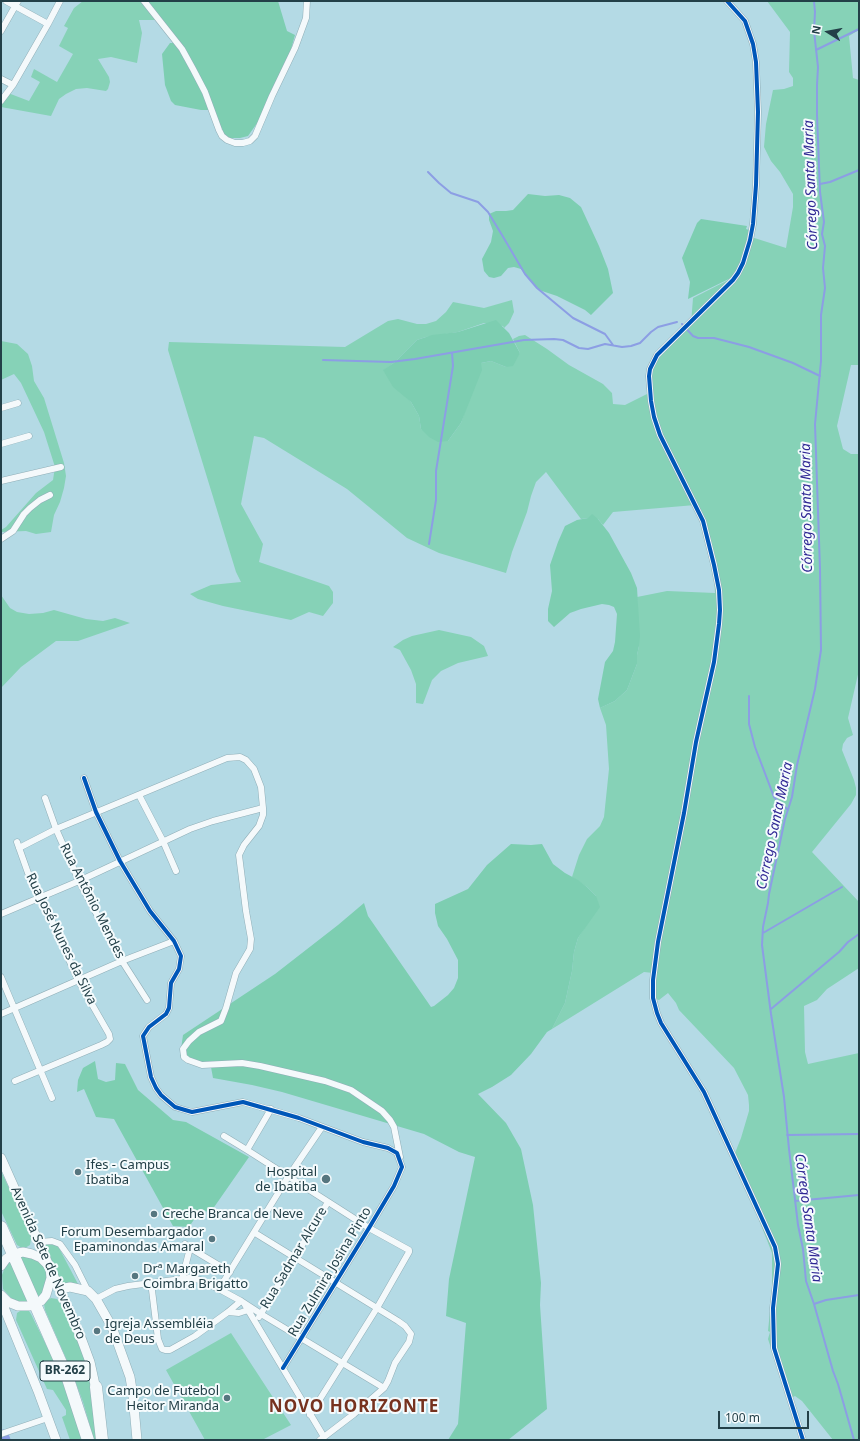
<!DOCTYPE html>
<html>
<head>
<meta charset="utf-8">
<style>
	body { margin:0 }
	#map { position:relative; width:860px; height:1441px; overflow:hidden; background:#b4dae5; font-family:"Noto Sans",sans-serif }
	canvas { display:block }
	.frame { position:absolute; inset:0; border:2px solid #234048; pointer-events:none }
	.north { position:absolute; left:808px; top:12px; width:40px; height:40px; -webkit-text-stroke:3px #f5fbfd; paint-order:stroke; rotate:281deg; font-size:11px; font-weight:700; line-height:16px; text-align:center; color:#234048 }
	.north::after { content:''; display:block; margin:auto; width:14px; height:18px; background:#234048; clip-path:polygon(50% 0,100% 100%,50% 72%,0 100%) }
	.scale { position:absolute; left:718px; top:1411px; width:91px; height:18px; box-sizing:border-box; border:2px solid #234048; border-top:0; padding-left:5px; font-size:12px; line-height:14px; white-space:nowrap; color:#234048; -webkit-text-stroke:3px #f5fbfd; paint-order:stroke }
</style>
</head>
<body>
<div id="map">
<canvas width="860" height="1441"></canvas>
<div class="frame"></div>
<div class="north">N</div>
<div class="scale">100 m</div>
</div>
<script>
const g = document.querySelector('canvas').getContext('2d');
g.lineJoin = 'round';
function fill(path, color) { g.fillStyle = color; g.fill(path, 'evenodd'); }
const poly = rows => new Path2D(rows.map(r => 'M' + r).join(''));
function strokePath(path, color, width, dash) { g.strokeStyle = color; g.lineWidth = width; g.lineCap = dash ? 'butt' : 'round'; g.setLineDash(dash || []); g.stroke(path); }
function drawText(font, color, halo, rows, align = 'center') {
  g.font = font + ' "Noto Sans",sans-serif'; g.lineWidth = 4; g.setLineDash([]); g.textBaseline = 'middle'; g.strokeStyle = halo; g.fillStyle = color; for (const [text, x, y, turn = 0] of rows) {
    g.save(); g.translate(x, y); g.rotate((+turn || 0) * Math.PI / 180); g.textAlign = isNaN(turn) ? turn : align; if (halo) g.strokeText(text, 0, 0); g.fillText(text, 0, 0); g.restore();
  }
}
fill(poly([
	[83,1,141,1,157,20,139,20,142,33,137,63,111,57,98,59,109,77,110,82,108,89,106,91,87,88,76,89,66,94,59,99,51,116,1,107,1,102,8,93,29,101,40,82,31,77,34,69,57,82,73,54,59,46,68,28,64,26,74,8],
	[767,1,859,1,859,30,849,36,853,78,859,80,859,365,851,365,837,426,843,449,851,454,858,454,859,463,859,670,848,718,853,735,847,738,843,744,842,750,854,780,856,788,856,795,851,804,812,852,859,902,859,968,827,989,817,1000,804,1006,805,1052,808,1064,859,1053,859,1440,833,1440,802,1401,795,1396,788,1400,768,1339,770,1332,768,1331,772,1291,772,1253,736,1161,735,1153,741,1138,749,1111,749,1105,748,1095,734,1068,679,1010,676,1003,668,993,659,1000,655,999,653,973,644,972,552,1029,565,1003,572,971,574,952,578,938,583,930,596,896,587,887,572,877,579,855,587,839,600,826,604,817,609,769,606,725,600,708,615,701,627,690,637,664,637,655,639,646,637,597,667,591,715,593,714,572,705,533,695,505,613,512,603,525,598,519,588,518,581,519,546,472,536,482,531,496,527,512,512,552,506,573,439,553,407,538,347,489,264,438,254,436,241,504,263,544,259,562,329,586,333,592,333,603,323,616,309,612,291,620,223,606,198,599,190,594,211,585,241,582,236,572,168,350,169,342,345,347,388,321,398,319,417,324,426,324,436,321,446,312,453,302,484,308,512,300,514,312,509,323,504,328,503,326,484,323,458,332,426,337,417,340,395,362,384,370,411,402,419,416,421,429,448,441,461,423,481,363,491,361,506,367,520,353,513,339,519,336,525,335,547,349,569,365,603,384,612,393,613,404,625,405,651,392,651,375,656,361,691,324,693,298,736,276,741,265,748,236,786,248,793,207,793,194,780,172,771,161,764,147,766,124,773,90,784,89,793,86,793,78,789,72,790,32],
	[1,341,17,344,28,354,32,366,34,381,44,398,64,463,66,476,64,488,60,502,54,515,51,532,36,534,26,531,1,532,1,530,6,527,36,493,53,480,55,467,44,432,21,383,14,374,1,380],
	[1,595,10,608,17,612,29,614,43,613,54,610,86,619,103,621,115,618,130,623,78,641,56,641,21,667,1,688],
	[439,630,471,637,484,646,488,656,458,663,441,671,432,680,423,704,416,703,416,684,411,670,400,650,393,647,403,640,412,636],
	[1,1171,31,1236,31,1239,30,1245,25,1248,22,1248,17,1245,1,1211],
	[43,1244,54,1244,58,1246,78,1284,67,1285,63,1284,59,1280],
	[29,1256,42,1263,47,1272,48,1282,41,1295,37,1298,19,1257],
	[12,1260,30,1302,21,1302,12,1299,3,1289,2,1275,5,1267],
	[51,1298,57,1299,59,1301,80,1344,88,1370,100,1440,94,1440,83,1402,71,1370,45,1310,44,1304,46,1301],
	[23,1309,29,1311,31,1314,56,1365,65,1387,82,1440,70,1440,62,1417,66,1415,66,1410,53,1390,47,1389,16,1320,17,1313],
	[231,1333,291,1425,262,1440,205,1440,166,1370]
]), '#86d2b7');
fill(poly([
	[141,1,278,1,287,31,295,35,290,53,260,119,248,136,240,138,229,138,223,135,211,110,201,110,175,105,171,101,165,85,162,54,170,43,175,43],
	[528,194,545,196,559,195,570,198,581,207,599,246,608,269,613,293,591,315,585,310,557,296,539,290,521,269,514,267,508,268,501,276,494,278,489,277,484,271,482,259,491,242,493,231,489,220,489,214,496,211,506,211,513,210],
	[701,219,747,226,746,229,749,230,741,265,735,276,688,299,690,282,682,258,697,223],
	[496,320,509,333,520,353,513,366,506,367,491,361,481,363,482,370,461,423,448,441,438,442,429,437,421,429,419,416,411,402,393,387,383,370,395,362,417,340,432,335,458,332],
	[592,514,598,519,609,533,631,573,637,588,640,636,639,646,637,655,637,664,627,690,615,701,600,708,598,699,605,662,613,651,615,642,617,614,614,607,609,605,602,604,581,609,570,613,554,627,548,621,548,609,552,591,550,565,558,542,565,526,577,520,588,518],
	[511,844,531,845,542,844,553,864,565,873,578,880,587,887,596,896,600,907,578,938,574,952,572,971,565,1003,552,1029,547,1032,531,1054,511,1075,492,1087,478,1094,506,1123,521,1149,533,1205,541,1283,540,1305,547,1409,508,1440,448,1440,458,1424,466,1323,446,1316,449,1279,475,1157,459,1152,424,1134,282,1092,252,1085,213,1078,211,1067,195,1062,180,1056,183,1035,275,974,338,925,364,903,368,916,431,1007,434,1006,448,995,454,988,458,978,458,960,447,939,438,926,435,913,435,904,468,889,487,865],
	[95,1061,98,1079,106,1082,115,1080,116,1063,125,1064,138,1090,173,1120,186,1122,249,1157,210,1213,201,1209,189,1227,173,1226,114,1119,96,1117,84,1089,77,1092,78,1080,83,1068]
]), '#7dceb1');
strokePath(poly([
	[814,1,815,12,814,31,818,67,817,85,817,115,820,192,824,222,822,234,825,246,823,268,825,288,821,315,821,361,815,424,820,569,821,650,815,689,797,765,792,797,785,819,769,894,768,903,763,927,762,945,771,1014,784,1097,789,1149,798,1225,803,1249,806,1281,814,1304,833,1371,838,1384,854,1440],
	[816,50,859,29],
	[428,172,439,183,451,193,478,202,488,212,502,235,525,274,537,288,573,318,605,334,613,345],
	[820,184,830,182,859,170],
	[682,324,693,336,698,338,714,338,749,347,793,363,820,376],
	[323,360,391,362,415,359,524,340,554,339,563,340,579,348,588,349,605,344,622,347,631,346,640,343,651,332,658,327,677,322],
	[429,544,436,500,436,471,453,366,452,353],
	[749,696,749,724,755,747,774,797,788,810],
	[763,933,842,887],
	[771,1009,839,952,848,942,859,934],
	[787,1135,859,1134],
	[795,1201,859,1195],
	[814,1304,826,1300,859,1295]
]), '#8c9ee4', 2);
strokePath(poly([
	[3,1435,5,1440]
]), '#8c9ee4', 11);
const street = poly([
	[6,1,48,24],
	[144,1,182,49,193,69,205,92,219,130,222,136,227,140,235,143,243,143,250,141,255,136,272,96,295,48,306,18,307,1],
	[727,1,745,21,753,44,756,62,758,112,756,185,753,224,750,240,743,263,738,273,733,280,657,355,650,369,649,376,651,401,654,417,660,435,703,521,714,565,719,590,720,610,719,624,714,662,696,742,684,813,658,942,653,980,653,998,657,1013,661,1023,704,1092,775,1247,778,1264,773,1308,774,1348,803,1440],
	[1,31,18,1],
	[1,79,13,85],
	[1,101,13,85,48,24,60,1],
	[1,408,18,403],
	[1,444,29,436],
	[1,481,61,467],
	[1,539,13,531,24,514,30,508,40,500,50,495],
	[84,778,96,812,120,861,150,911,174,941,181,956,179,969,171,983,169,1008,166,1014,149,1027,143,1036,151,1077,156,1088,161,1095,175,1107,185,1110,192,1112,243,1102,299,1118,363,1142,388,1148,397,1153,402,1167,394,1186,369,1228,283,1368],
	[139,795,163,841,176,871],
	[45,798,56,829,79,881,122,961,147,1000],
	[19,848,56,829,227,758,240,757,246,760,254,769,261,787,263,808,263,815,259,826,244,845,239,855,246,911,251,939,250,949,236,973,226,1008,221,1021,199,1032,189,1041,183,1049,184,1057,188,1060,202,1065,242,1063,260,1066,325,1081,351,1090,382,1111,390,1120,394,1127,400,1157],
	[1,914,79,881,190,829,213,821,263,808],
	[1,977,52,1098],
	[1,1014,122,961,174,941],
	[15,1081,101,1045,107,1042,110,1039,109,1034,78,980,41,896,28,873,17,842],
	[224,1136,247,1150,369,1228,409,1250,409,1252,377,1308,310,1415],
	[247,1150,271,1109],
	[255,1233,398,1321,405,1326,411,1334,409,1342,395,1363,388,1381,384,1388,354,1414,320,1440],
	[39,1242,52,1241,60,1244,75,1265,88,1291],
	[190,1248,230,1272],
	[182,1279,190,1248,185,1244],
	[151,1282,158,1339,162,1349,165,1350,170,1350,195,1336,228,1312,241,1301],
	[219,1289,288,1177,322,1127],
	[96,1299,115,1289,128,1286,189,1278,200,1280,219,1289,241,1301,261,1314,384,1388],
	[244,1303,248,1310,324,1437],
	[228,1312,239,1313,248,1310],
	[259,1317,328,1202],
	[1,1434,48,1418]
]);
const secondary = poly([
	[1,1158,80,1335,90,1362,97,1394],
	[1,1266,6,1259,13,1254,23,1252,32,1254,41,1258,50,1267,51,1278,46,1295,41,1301,30,1306,18,1306,8,1302,1,1295],
	[60,1289,70,1287,88,1291,96,1299,112,1327,130,1377,133,1396,137,1440],
	[1,1300,38,1391,56,1440]
]);
const highway = poly([
	[1,1227,68,1379,88,1440],
	[96,1387,102,1440]
]);
strokePath(street, '#90aeb7', 7);
strokePath(secondary, '#90aeb7', 10);
strokePath(highway, '#90aeb7', 13);
strokePath(street, '#f4f9fb', 6);
strokePath(secondary, '#f4f9fb', 9);
strokePath(highway, '#f4f9fb', 12);
strokePath(poly([
	[727,1,745,21,753,44,756,62,758,112,756,185,753,224,750,240,743,263,738,273,733,280,657,355,650,369,649,376,651,401,654,417,660,435,703,521,714,565,719,590,720,610,719,624,714,662,696,742,684,813,658,942,653,980,653,998,657,1013,661,1023,704,1092,775,1247,778,1264,773,1308,774,1348,803,1440],
	[84,778,96,812,120,861,150,911,174,941,181,956,179,969,171,983,169,1008,166,1014,149,1027,143,1036,151,1077,156,1088,161,1095,175,1107,185,1110,192,1112,243,1102,299,1118,363,1142,388,1148,397,1153,402,1167,394,1186,369,1228,283,1368]
]), '#0057b8', 4);
for (const [x, y, r, color] of [
	[78,1172,4,"#56767f"],
	[326,1179,5,"#56767f"],
	[154,1214,4,"#56767f"],
	[212,1239,4,"#56767f"],
	[135,1276,4,"#56767f"],
	[97,1331,4,"#56767f"],
	[227,1398,4,"#56767f"]
]) { const dot = new Path2D(); dot.arc(x, y, r, 0, 2 * Math.PI); g.fillStyle = color; g.fill(dot); strokePath(dot, '#f5fbfd', 1.5); }
for (const [x, y, w] of [
	[65,1371,50]
]) { const box = new Path2D(); box.roundRect(x - w / 2, y - 10, w, 20, 3); g.fillStyle = '#f5fbfd'; g.fill(box); strokePath(box, '#234048', 1); }
drawText('bold 12px', '#234048', null, [
	["BR-262",65,1371]
]);
drawText('13px', '#234048', '#f5fbfd', [
	["Rua Antônio Mendes",92,901,63],
	["Rua José Nunes da Silva",61,939,64],
	["Rua Sadmar Alcure",294,1258,-59],
	["Avenida Sete de Novembro",48,1263,66],
	["Rua Zulmira Josina Pinto",330,1272,-59]
]);
drawText('13px', '#234048', '#f5fbfd', [
	["Ifes - Campus",86,1165],
	["Ibatiba",86,1180],
	["Hospital",317,1172,"right"],
	["de Ibatiba",317,1187,"right"],
	["Creche Branca de Neve",162,1214],
	["Forum Desembargador",204,1232,"right"],
	["Epaminondas Amaral",204,1247,"right"],
	["Drª Margareth",143,1269],
	["Coimbra Brigatto",143,1284],
	["Igreja Assembléia",105,1324],
	["de Deus",105,1339],
	["Campo de Futebol",219,1391,"right"],
	["Heitor Miranda",219,1406,"right"]
], 'left');
drawText('italic 14px', '#2f2794', '#f5fbfd', [
	["Córrego Santa Maria",811,185,-92],
	["Córrego Santa Maria",807,508,-91],
	["Córrego Santa Maria",775,826,-78],
	["Córrego Santa Maria",808,1218,82]
]);
g.letterSpacing = '1px';
drawText('bold 17px', '#76321f', '#f5fbfd', [
	["NOVO HORIZONTE",354,1407]
]);
g.letterSpacing = '0px';
</script>
</body>
</html>
